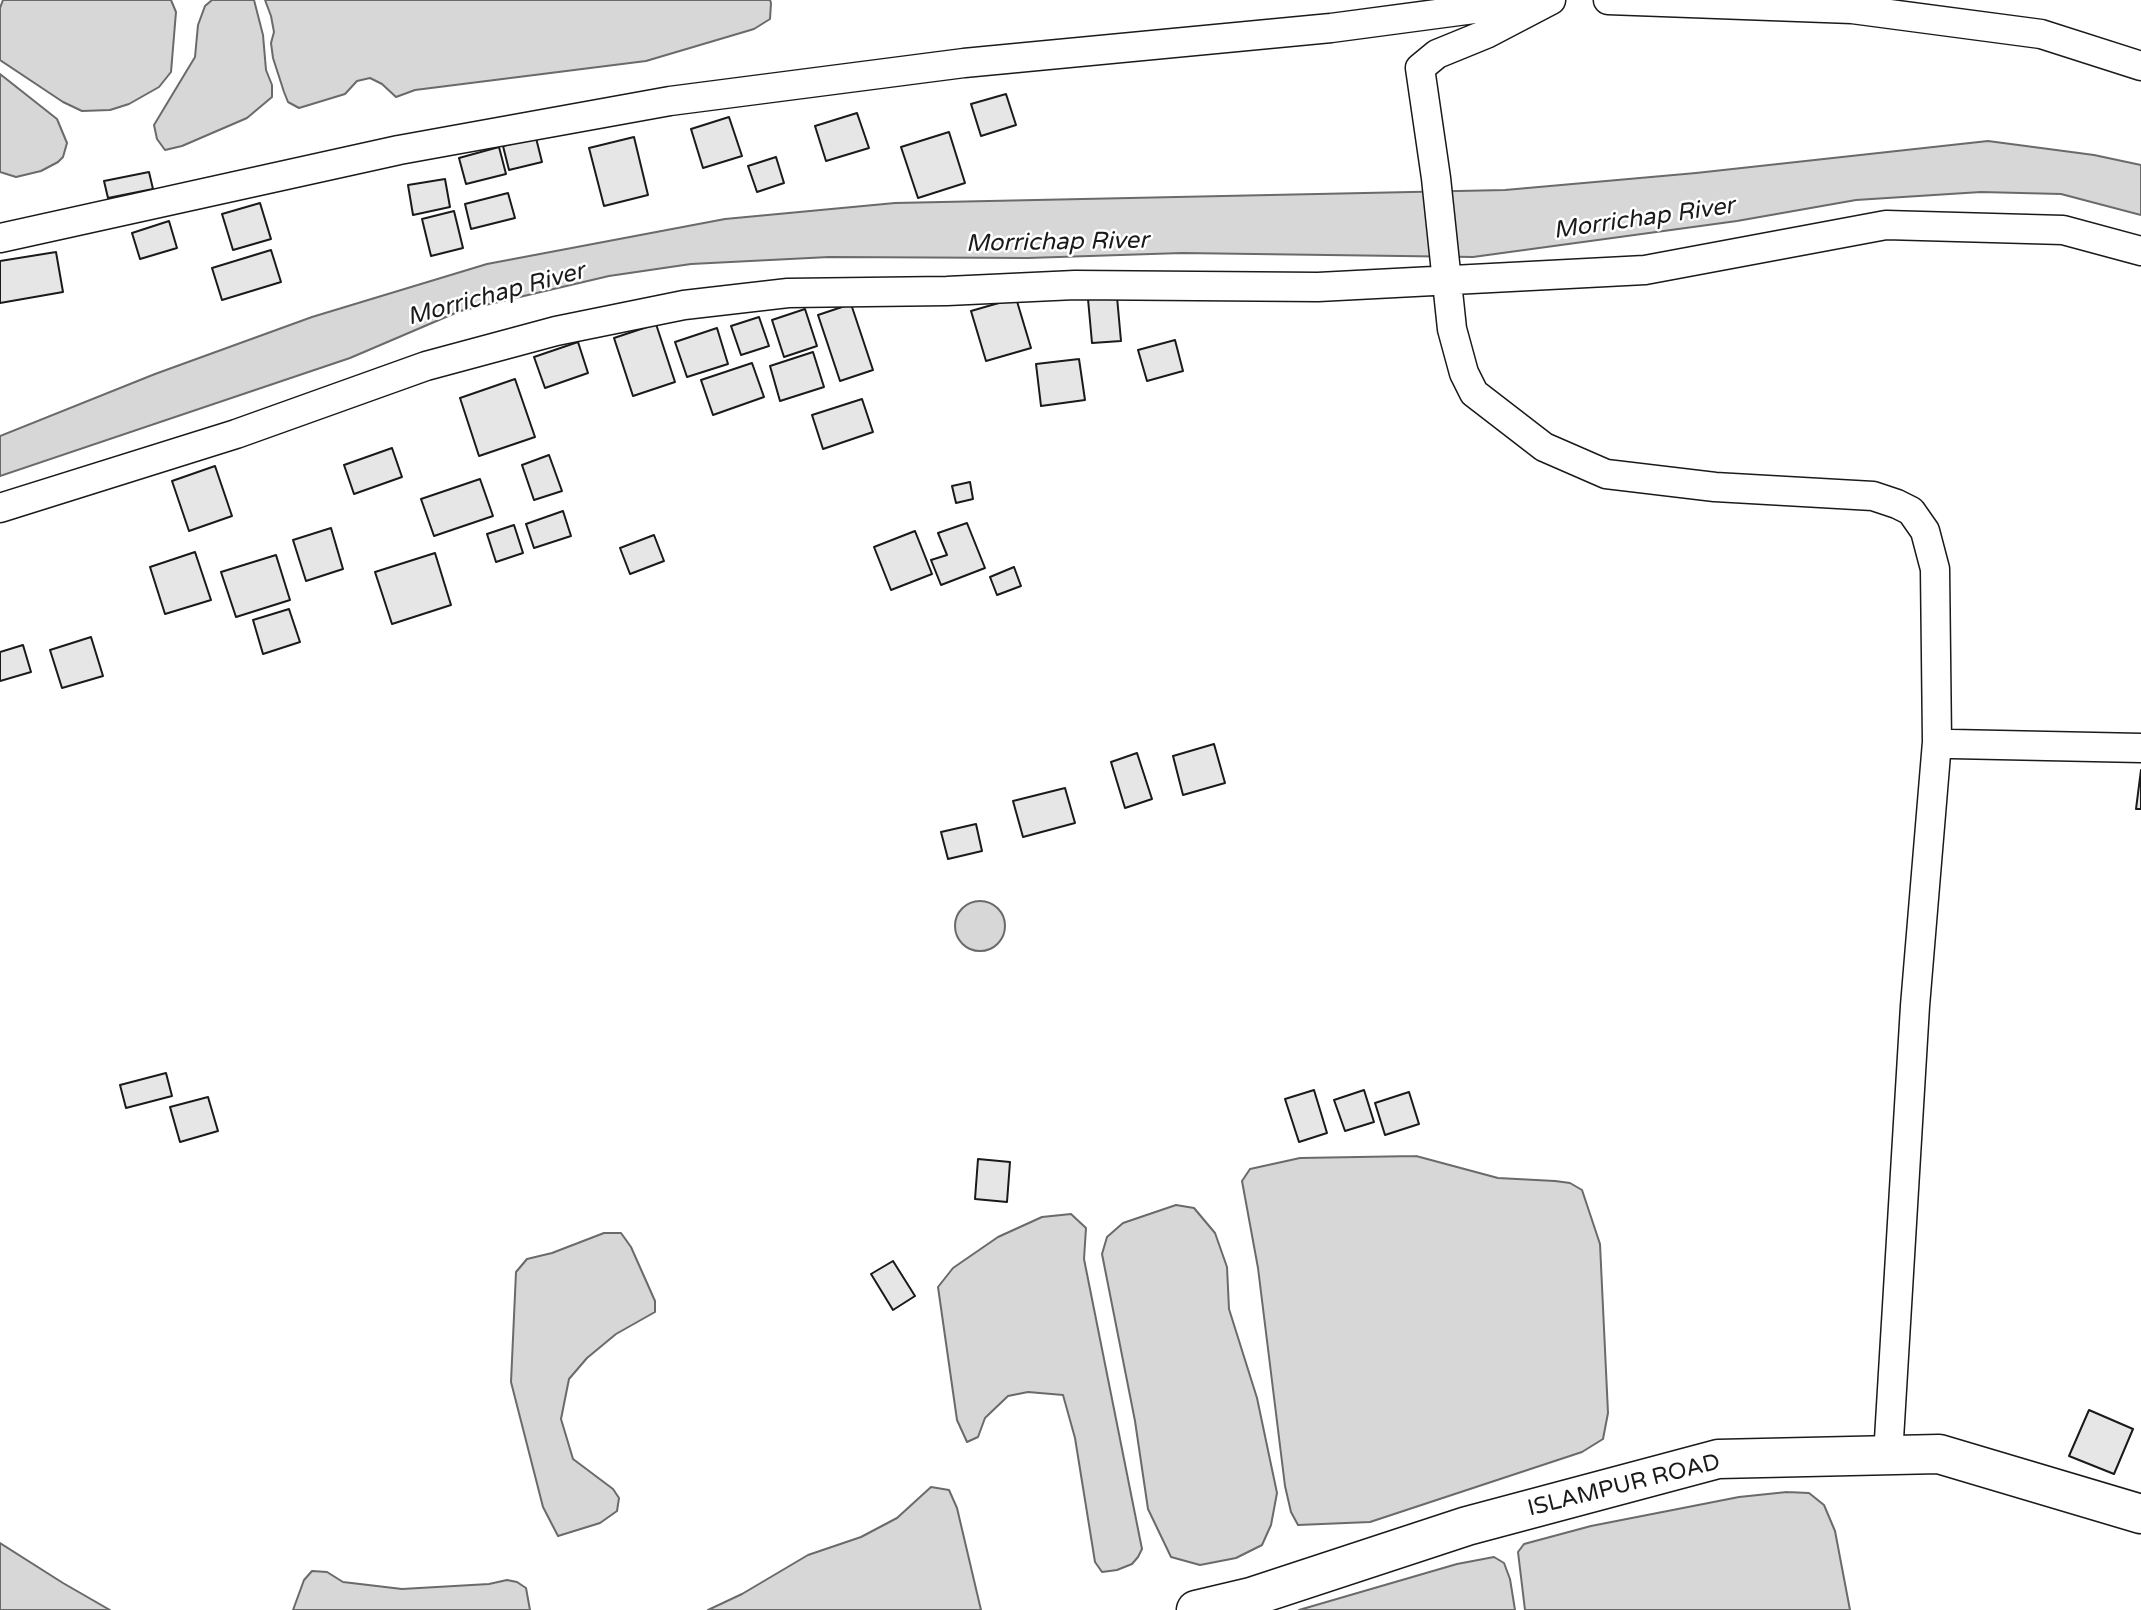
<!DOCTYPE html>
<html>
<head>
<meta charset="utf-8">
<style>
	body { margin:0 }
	canvas { display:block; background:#fff }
</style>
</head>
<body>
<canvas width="2141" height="1610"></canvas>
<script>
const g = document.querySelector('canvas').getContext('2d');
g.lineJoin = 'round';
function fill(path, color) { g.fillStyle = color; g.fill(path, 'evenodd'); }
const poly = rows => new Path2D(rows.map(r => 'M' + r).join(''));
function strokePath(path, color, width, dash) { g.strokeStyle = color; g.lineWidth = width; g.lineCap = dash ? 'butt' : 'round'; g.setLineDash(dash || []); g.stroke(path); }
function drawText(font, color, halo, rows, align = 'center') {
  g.font = font + ' "Varela Round",sans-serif'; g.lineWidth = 5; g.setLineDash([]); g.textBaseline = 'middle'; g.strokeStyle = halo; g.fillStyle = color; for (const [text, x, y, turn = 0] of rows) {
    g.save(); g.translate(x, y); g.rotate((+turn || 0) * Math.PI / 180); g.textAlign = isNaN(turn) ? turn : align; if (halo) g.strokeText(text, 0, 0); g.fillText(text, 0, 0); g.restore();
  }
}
const water = poly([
	[3,0,171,0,176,12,171,72,159,87,129,104,110,110,82,111,63,102,0,60,0,8,3,0],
	[212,0,254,0,263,35,266,70,272,85,272,97,247,118,182,146,165,150,157,139,154,125,195,57,198,25,205,6,212,0],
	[265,0,770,0,771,3,770,19,754,29,646,61,415,90,396,97,382,84,370,78,357,81,345,94,299,108,288,102,284,92,273,58,271,43,274,32,271,16,265,0],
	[0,74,57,119,67,143,63,157,58,162,41,171,16,177,0,172,0,74],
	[1988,141,2094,155,2141,165,2141,215,2061,194,1981,192,1856,200,1737,221,1473,257,1182,253,1028,258,829,257,691,264,609,276,460,311,350,358,0,476,0,436,155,374,312,317,487,264,725,219,895,203,1505,190,1696,173,1988,141],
	'955 926a25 25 0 1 1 50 0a25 25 0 1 1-50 0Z',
	[1416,1156,1498,1178,1555,1181,1570,1183,1582,1190,1600,1244,1608,1413,1603,1439,1582,1452,1370,1522,1298,1525,1291,1512,1285,1486,1258,1268,1242,1181,1250,1169,1300,1158,1416,1156],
	[1176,1205,1194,1208,1215,1233,1227,1267,1229,1309,1257,1398,1277,1493,1271,1525,1262,1545,1236,1558,1200,1565,1171,1557,1148,1509,1135,1421,1102,1254,1107,1237,1123,1223,1176,1205],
	[1071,1214,1086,1228,1084,1259,1142,1549,1138,1557,1132,1564,1117,1570,1102,1572,1095,1562,1075,1438,1063,1395,1028,1392,1008,1396,985,1418,978,1437,967,1442,957,1420,938,1287,953,1268,998,1237,1042,1217,1071,1214],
	[604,1233,621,1233,631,1247,655,1301,655,1312,616,1334,587,1358,569,1379,561,1419,573,1459,613,1489,619,1498,617,1511,600,1523,558,1536,543,1507,511,1382,516,1272,527,1259,552,1253,604,1233],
	[931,1487,949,1490,957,1508,981,1610,708,1610,742,1594,808,1555,861,1537,897,1518,931,1487],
	[1787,1492,1809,1493,1824,1505,1835,1531,1850,1610,1525,1610,1518,1552,1524,1544,1591,1526,1739,1497,1787,1492],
	[0,1543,63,1583,110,1610,0,1610,0,1543],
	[1494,1557,1504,1563,1510,1579,1515,1610,1299,1610,1457,1564,1494,1557],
	[312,1571,327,1572,343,1582,402,1589,489,1584,507,1580,517,1582,526,1588,530,1610,293,1610,304,1580,312,1571]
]);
fill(water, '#d7d7d7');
strokePath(water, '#6a6a6a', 2);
const building = poly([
	[1006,94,1016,125,981,136,971,104,1006,94],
	[857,113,869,148,826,161,815,126,857,113],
	[729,117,742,156,703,168,691,129,729,117],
	[949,132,965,183,918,198,901,147,949,132],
	[634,137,648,195,604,206,589,148,634,137],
	[536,138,542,162,509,170,503,146,536,138],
	[499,147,506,174,466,184,459,158,499,147],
	[776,157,784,183,757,192,748,166,776,157],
	[149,172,153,189,108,198,104,181,149,172],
	[445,179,450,207,413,215,408,185,445,179],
	[508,193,515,218,471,229,465,204,508,193],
	[260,203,271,239,233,250,222,214,260,203],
	[454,211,463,248,431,256,422,219,454,211],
	[169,221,177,248,140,259,132,233,169,221],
	[271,250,281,282,222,300,212,268,271,250],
	[56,252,63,292,0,303,0,261,56,252],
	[1117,297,1121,341,1092,343,1088,299,1117,297],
	[1016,298,1031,348,986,361,971,311,1016,298],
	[851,304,873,370,840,381,818,315,851,304],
	[805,309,817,346,784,357,772,320,805,309],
	[759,317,769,346,741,355,731,326,759,317],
	[656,324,675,382,633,396,614,338,656,324],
	[717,328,728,364,687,377,675,342,717,328],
	[1175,340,1183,371,1147,381,1138,350,1175,340],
	[578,342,588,373,545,388,534,357,578,342],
	[813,352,824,387,780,401,770,366,813,352],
	[1079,359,1085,400,1041,406,1036,364,1079,359],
	[752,363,764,397,713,415,701,380,752,363],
	[515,379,535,437,479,456,460,398,515,379],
	[862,399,873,432,823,449,812,415,862,399],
	[392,448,402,477,354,494,344,465,392,448],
	[549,455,562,491,534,500,522,465,549,455],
	[215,466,232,516,189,531,172,481,215,466],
	[480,479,493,516,434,536,421,499,480,479],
	[970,482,973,499,956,503,952,486,970,482],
	[563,511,571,536,534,548,526,524,563,511],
	[967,523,985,568,941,585,931,560,947,555,938,533,967,523],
	[514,525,523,553,496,562,487,534,514,525],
	[331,528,343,569,306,581,293,540,331,528],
	[915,531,932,574,891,590,874,547,915,531],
	[654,535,664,561,630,574,620,548,654,535],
	[195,552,211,600,165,614,150,567,195,552],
	[435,553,451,605,392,624,375,572,435,553],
	[276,555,290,600,236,617,221,572,276,555],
	[1014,567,1021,586,997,595,990,577,1014,567],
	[289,609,300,642,263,654,253,620,289,609],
	[91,637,103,676,62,688,50,650,91,637],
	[23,645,31,672,0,681,0,652,23,645],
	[1214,744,1225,783,1183,795,1173,756,1214,744],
	[1137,753,1152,799,1125,808,1111,762,1137,753],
	[2141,770,2141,809,2136,809,2141,770],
	[1065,788,1075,823,1023,837,1013,801,1065,788],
	[976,824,982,851,948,859,941,832,976,824],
	[166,1073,172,1096,126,1108,120,1085,166,1073],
	[1314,1090,1327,1133,1299,1142,1285,1099,1314,1090],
	[1364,1090,1374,1122,1345,1131,1334,1100,1364,1090],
	[1409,1092,1419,1124,1385,1135,1375,1103,1409,1092],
	[208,1097,218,1131,180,1142,170,1107,208,1097],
	[978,1159,1010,1162,1007,1202,975,1199,978,1159],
	[893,1261,915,1296,893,1310,871,1274,893,1261],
	[2089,1410,2133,1429,2114,1474,2069,1456,2089,1410]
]);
fill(building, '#e6e6e6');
strokePath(building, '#1a1a1a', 2);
const street = poly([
	[1551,0,1486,34,1437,54,1420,68,1436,178,1452,329,1464,373,1474,393,1544,447,1606,474,1715,487,1873,496,1897,504,1911,511,1925,531,1935,569,1937,742,1915,1006,1888,1456],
	[1608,0,1852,9,2041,34,2141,66],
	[0,238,399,150,670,101,964,63,1331,28,1534,1],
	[0,508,236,434,426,366,556,331,684,305,788,293,947,291,1075,285,1318,287,1645,270,1886,225,2063,230,2141,251],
	[1952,744,2141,748]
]);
const secondary = poly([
	[1196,1610,1251,1597,1467,1526,1718,1459,1939,1454,2141,1514]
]);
strokePath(street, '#1a1a1a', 31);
strokePath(secondary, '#1a1a1a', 41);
strokePath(street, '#fff', 28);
strokePath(secondary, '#fff', 38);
drawText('23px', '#1a1a1a', '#fff', [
	["ISLAMPUR ROAD",1624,1486,-14]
]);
drawText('italic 24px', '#1a1a1a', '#fff', [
	["Morrichap River",1644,219,-8],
	["Morrichap River",1057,243,-1],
	["Morrichap River",496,295,-15]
]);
</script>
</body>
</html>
